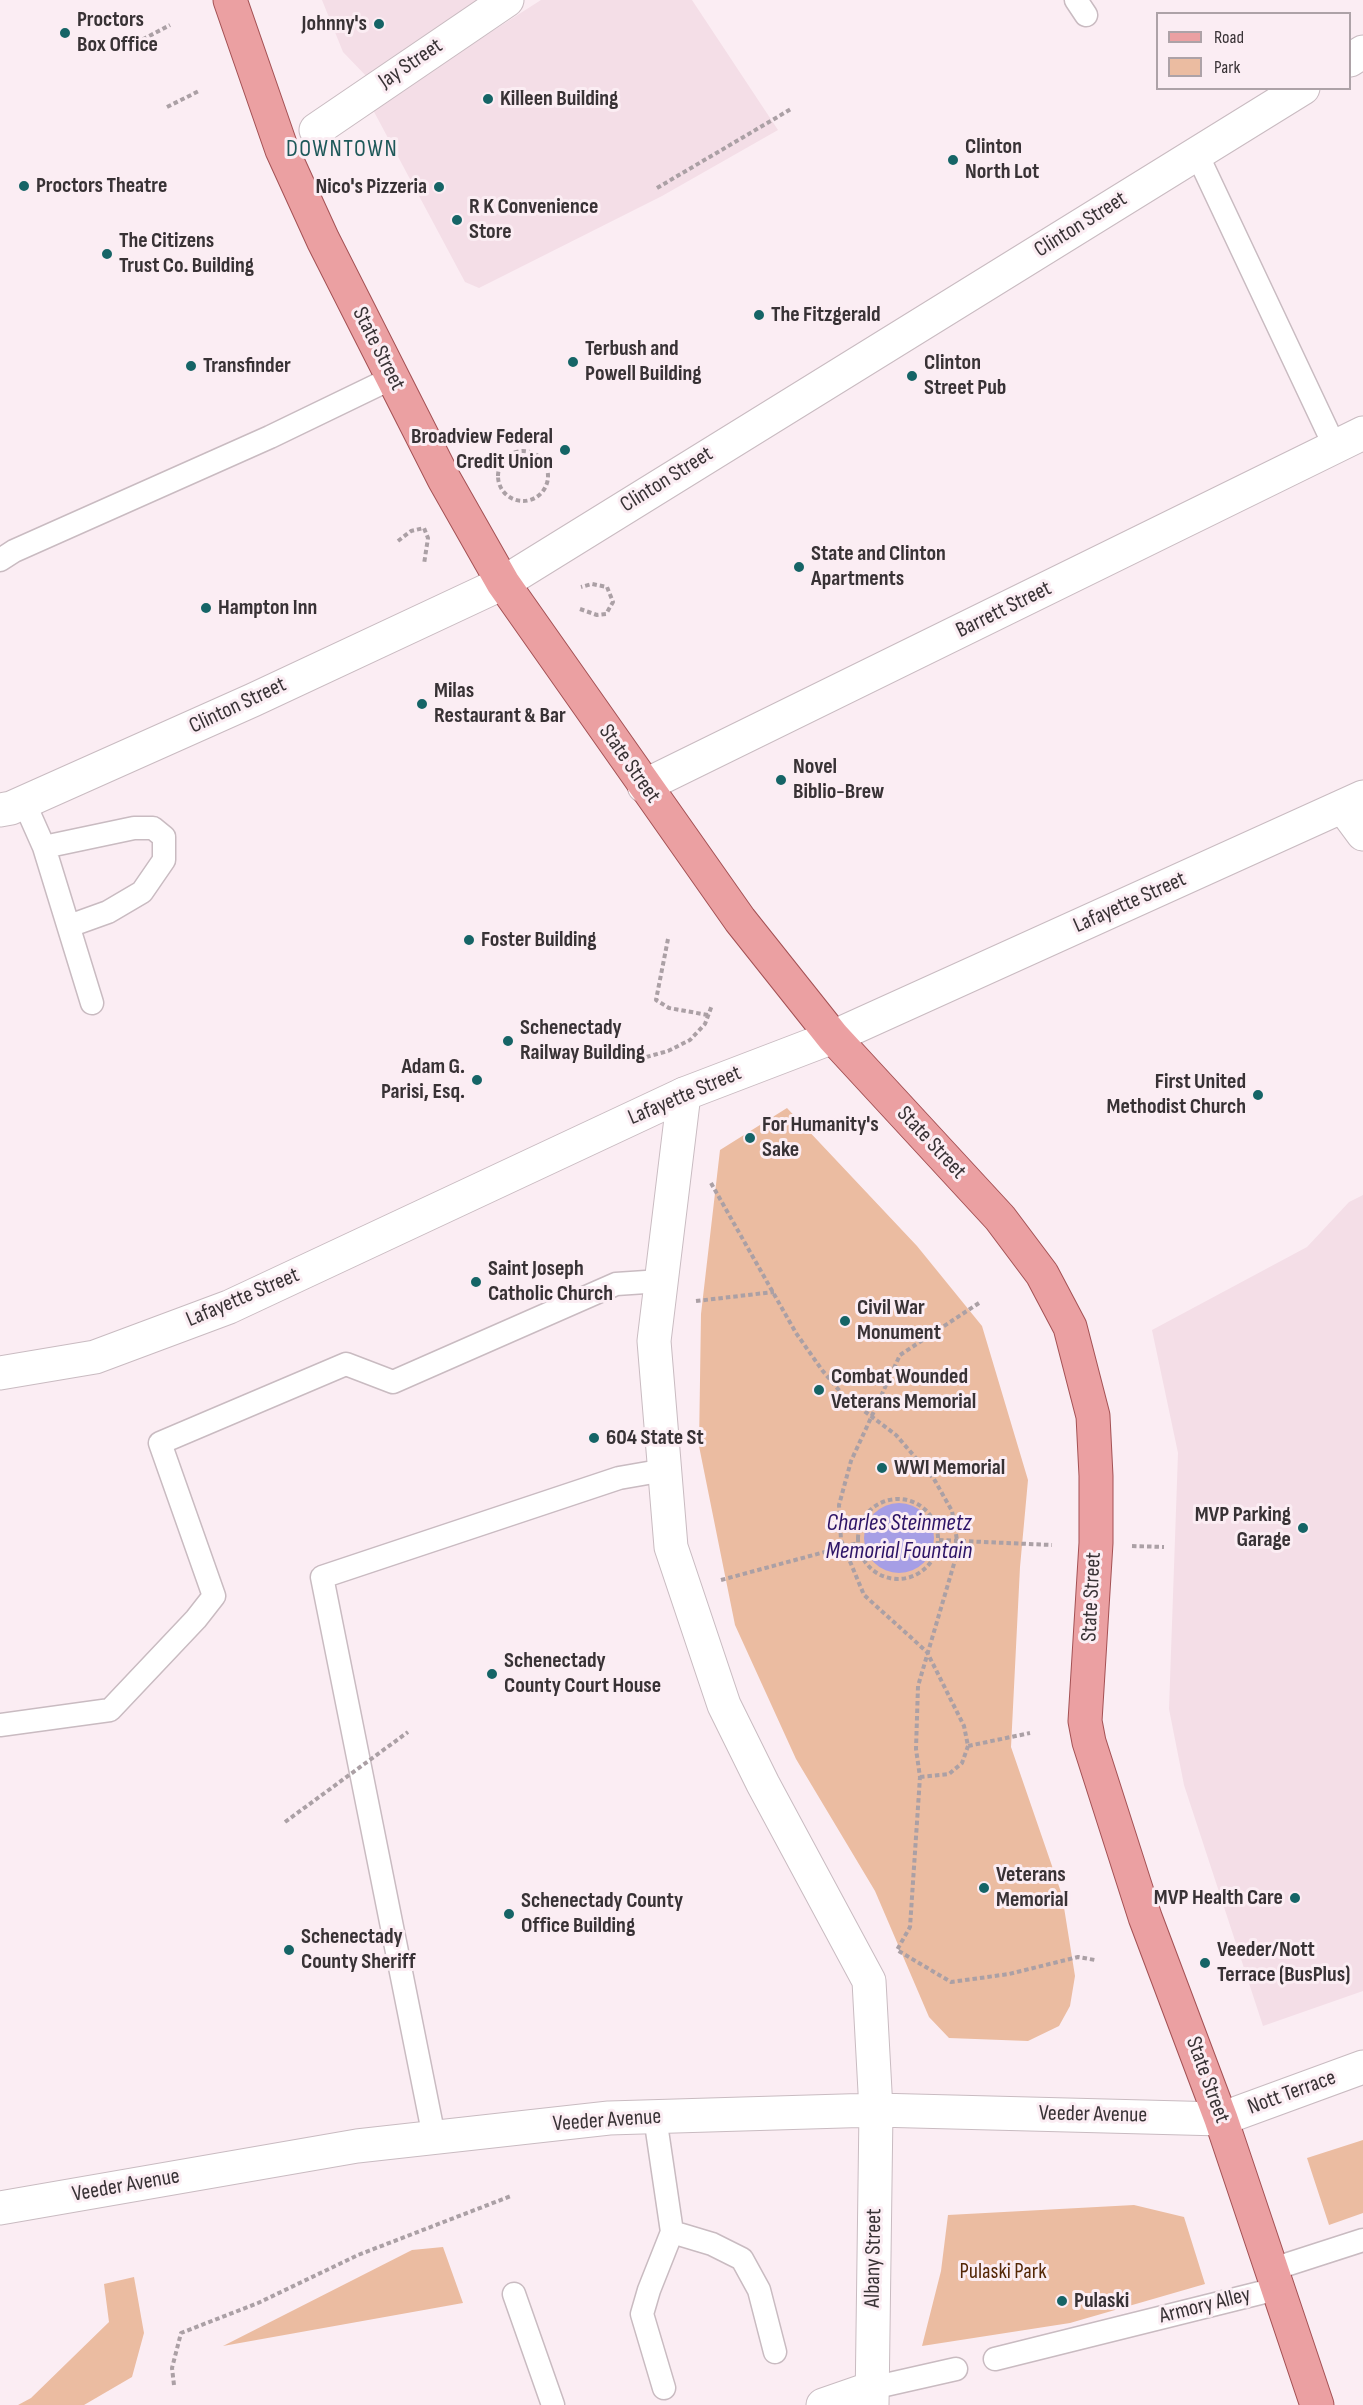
<!DOCTYPE html>
<html>
<head>
<meta charset="utf-8">
<style>
	body { margin:0 }
	#map { position:relative; width:1363px; height:2405px; overflow:hidden; background:#fbedf3; font-family:"Sofia Sans Condensed",sans-serif }
	canvas { display:block }
	.legend { position:absolute; left:1156px; top:12px; width:195px; height:78px; box-sizing:border-box; background:#fbedf3; border:2px solid #ada2a7; margin:0; padding:8px 10px; list-style:none; font-size:18px; color:#383235 }
	.legend li { display:flex; align-items:center; gap:12px; height:30px }
	.legend b { width:30px; border:2px solid #ada2a7 }
</style>
</head>
<body>
<div id="map">
<canvas width="1363" height="2405"></canvas>
<ul class="legend">
<li><b style="height:8px;background:#eba0a2"></b>Road</li>
<li><b style="height:16px;background:#ebbca1"></b>Park</li>
</ul>
</div>
<script>
const g = document.querySelector('canvas').getContext('2d');
g.lineJoin = 'round';
function fill(path, color) { g.fillStyle = color; g.fill(path, 'evenodd'); }
const poly = rows => new Path2D(rows.map(r => 'M' + r).join(''));
function strokePath(path, color, width, dash) { g.strokeStyle = color; g.lineWidth = width; g.lineCap = dash ? 'butt' : 'round'; g.setLineDash(dash || []); g.stroke(path); }
function drawText(font, color, halo, rows, align = 'center') {
  g.font = font + ' "Sofia Sans Condensed",sans-serif'; g.lineWidth = 6; g.setLineDash([]); g.textBaseline = 'middle'; g.strokeStyle = halo; g.fillStyle = color; for (const [text, x, y, turn = 0] of rows) {
    g.save(); g.translate(x, y); g.rotate((+turn || 0) * Math.PI / 180); g.textAlign = isNaN(turn) ? turn : align; if (halo) g.strokeText(text, 0, 0); g.fillText(text, 0, 0); g.restore();
  }
}
fill(poly([
	[322,0,494,0,369,79,343,52],
	[541,0,692,0,778,130,662,196,479,288,465,282,372,108],
	[1363,1195,1363,1991,1263,2026,1184,1785,1169,1709,1178,1453,1152,1330,1307,1247,1349,1202]
]), '#f4dee7');
fill(poly([
	[787,1108,917,1246,982,1326,1028,1480,1020,1567,1011,1747,1062,1895,1075,1976,1070,2006,1059,2026,1028,2041,949,2038,929,2017,875,1891,796,1759,735,1625,699,1446,701,1314,720,1150],
	[1363,2140,1363,2213,1329,2225,1307,2158],
	[1134,2205,1184,2217,1205,2284,1070,2323,922,2346,941,2271,948,2215],
	[443,2247,463,2303,223,2346,412,2250],
	[134,2277,144,2333,132,2377,84,2405,18,2405,31,2398,109,2322,104,2284]
]), '#ebbca1');
fill(poly([
	'864 1538a35 35 0 1 1 70 0a35 35 0 1 1-70 0Z'
]), '#a69ee5');
const service = poly([
	[1076,0,1086,15],
	[1197,154,1335,447],
	[0,560,14,551,270,437,392,378],
	[24,802,44,847,92,1003],
	[44,847,134,828,153,828,164,837,164,860,142,892,108,912,69,926],
	[0,1725,110,1710,196,1619,214,1596,160,1443,346,1364,393,1382,616,1284,661,1281],
	[655,2117,672,2232,649,2290,642,2314,664,2388],
	[434,2137,322,1577,619,1478,665,1470],
	[672,2232,712,2244,742,2259,759,2290,775,2352],
	[1270,2270,1363,2240],
	[514,2294,553,2405],
	[995,2359,1276,2289],
	[872,2388,956,2369]
]);
const pedestrian = poly([
	[316,130,507,0]
]);
const minor = poly([
	[644,786,1363,433],
	[1343,807,1363,834],
	[0,1373,95,1357,229,1307,684,1094],
	[823,2405,872,2388]
]);
const tertiary = poly([
	[1350,60,1363,52],
	[0,810,11,808,253,700,503,583,1303,88],
	[0,2208,357,2146,609,2118,876,2110,1221,2119,1363,2067],
	[872,2405,876,2110,869,1981,763,1784,724,1705,671,1547,654,1341,684,1094,833,1037,1363,797]
]);
const primary = poly([
	[230,0,282,150,323,240,444,479,503,583,740,920,833,1037,1000,1218,1042,1274,1070,1327,1093,1416,1096,1476,1096,1543,1085,1721,1089,1742,1145,1917,1221,2119,1317,2405]
]);
strokePath(service, '#c9bbc1', 25);
strokePath(pedestrian, '#c9bbc1', 35);
strokePath(minor, '#c9bbc1', 35);
strokePath(tertiary, '#c9bbc1', 35);
strokePath(primary, '#a45154', 35);
strokePath(poly([
	[136,43,170,25],
	[167,107,199,91],
	[657,188,791,109],
	'498 476a25 25 0 1 1 50 0a25 25 0 1 1-50 0Z',
	[398,541,411,531,424,528,428,538,424,564],
	[580,609,597,615,606,614,613,602,607,587,592,584,581,587],
	[668,939,656,1000,669,1008,708,1015],
	[639,1059,668,1051,690,1040,705,1024,712,1005],
	[711,1183,796,1333,822,1370,843,1395,896,1435,934,1479,952,1511,957,1540,956,1557,918,1686,916,1749,920,1777,910,1927,897,1950,951,1982,1009,1974,1078,1957,1095,1960],
	[696,1301,774,1292],
	[979,1303,900,1355,851,1461,839,1505,841,1540,864,1595,927,1652,964,1726,968,1746,1030,1733],
	'858 1539a40 40 0 1 1 80 0a40 40 0 1 1-80 0Z',
	[939,1540,1052,1545],
	[1132,1546,1164,1547],
	[721,1580,858,1543],
	[920,1777,949,1774,962,1763,968,1746],
	[174,2385,172,2368,181,2333,258,2303,358,2255,511,2196]
]), '#aba0a5', 4, [4.5, 3]);
strokePath(service, '#fff', 22);
strokePath(pedestrian, '#fff', 33);
strokePath(minor, '#fff', 33);
strokePath(tertiary, '#fff', 33);
strokePath(primary, '#eba0a2', 33);
strokePath(poly([
	[285,1822,408,1732]
]), '#aba0a5', 4, [4.5, 3]);
for (const [x, y, r, color] of [
	[379,24,6,"#156466"],
	[65,33,6,"#156466"],
	[488,99,6,"#156466"],
	[953,160,6,"#156466"],
	[24,186,6,"#156466"],
	[439,187,6,"#156466"],
	[457,220,6,"#156466"],
	[107,254,6,"#156466"],
	[759,315,6,"#156466"],
	[573,362,6,"#156466"],
	[191,366,6,"#156466"],
	[912,376,6,"#156466"],
	[565,450,6,"#156466"],
	[799,567,6,"#156466"],
	[206,608,6,"#156466"],
	[422,704,6,"#156466"],
	[781,780,6,"#156466"],
	[469,940,6,"#156466"],
	[508,1041,6,"#156466"],
	[477,1080,6,"#156466"],
	[1258,1095,6,"#156466"],
	[750,1138,6,"#156466"],
	[476,1282,6,"#156466"],
	[845,1321,6,"#156466"],
	[819,1390,6,"#156466"],
	[594,1438,6,"#156466"],
	[882,1468,6,"#156466"],
	[1303,1528,6,"#156466"],
	[492,1674,6,"#156466"],
	[984,1888,6,"#156466"],
	[1295,1898,6,"#156466"],
	[509,1914,6,"#156466"],
	[289,1950,6,"#156466"],
	[1205,1963,6,"#156466"],
	[1062,2301,6,"#156466"]
]) { const dot = new Path2D(); dot.arc(x, y, r, 0, 2 * Math.PI); g.fillStyle = color; g.fill(dot); strokePath(dot, '#fbedf3', 2); }
drawText('bold 22px', '#383235', '#fbedf3', [
	["Proctors",77,20],
	["Box Office",77,45],
	["Johnny's",367,24,"right"],
	["Killeen Building",500,99],
	["Clinton",965,147],
	["North Lot",965,172],
	["Proctors Theatre",36,186],
	["Nico's Pizzeria",427,187,"right"],
	["R K Convenience",469,207],
	["Store",469,232],
	["The Citizens",119,241],
	["Trust Co. Building",119,266],
	["The Fitzgerald",771,315],
	["Terbush and",585,349],
	["Powell Building",585,374],
	["Clinton",924,363],
	["Street Pub",924,388],
	["Transfinder",203,366],
	["Broadview Federal",553,437,"right"],
	["Credit Union",553,462,"right"],
	["State and Clinton",811,554],
	["Apartments",811,579],
	["Hampton Inn",218,608],
	["Milas",434,691],
	["Restaurant & Bar",434,716],
	["Novel",793,767],
	["Biblio-Brew",793,792],
	["Foster Building",481,940],
	["Schenectady",520,1028],
	["Railway Building",520,1053],
	["Adam G.",465,1067,"right"],
	["Parisi, Esq.",465,1092,"right"],
	["First United",1246,1082,"right"],
	["Methodist Church",1246,1107,"right"],
	["For Humanity's",762,1125],
	["Sake",762,1150],
	["Saint Joseph",488,1269],
	["Catholic Church",488,1294],
	["Civil War",857,1308],
	["Monument",857,1333],
	["Combat Wounded",831,1377],
	["Veterans Memorial",831,1402],
	["604 State St",606,1438],
	["WWI Memorial",894,1468],
	["MVP Parking",1291,1515,"right"],
	["Garage",1291,1540,"right"],
	["Schenectady",504,1661],
	["County Court House",504,1686],
	["Veterans",996,1875],
	["Memorial",996,1900],
	["MVP Health Care",1283,1898,"right"],
	["Schenectady County",521,1901],
	["Office Building",521,1926],
	["Schenectady",301,1937],
	["County Sheriff",301,1962],
	["Veeder/Nott",1217,1950],
	["Terrace (BusPlus)",1217,1975],
	["Pulaski",1074,2301]
], 'left');
drawText('22px', '#383235', '#fbedf3', [
	["Jay Street",411,64,-34],
	["Clinton Street",1081,225,-32],
	["State Street",378,349,63],
	["Clinton Street",667,480,-32],
	["Barrett Street",1004,610,-26],
	["Clinton Street",238,706,-25],
	["State Street",629,764,55],
	["Lafayette Street",1130,903,-24],
	["Lafayette Street",685,1096,-23],
	["State Street",931,1143,47],
	["Lafayette Street",243,1298,-23],
	["State Street",1092,1597,-87],
	["State Street",1207,2080,70],
	["Nott Terrace",1292,2093,-20],
	["Veeder Avenue",1093,2115,1],
	["Veeder Avenue",607,2121,-4],
	["Veeder Avenue",126,2186,-10],
	["Albany Street",874,2258,-89],
	["Armory Alley",1205,2306,-14]
]);
drawText('22px', '#542706', '#fbedf3', [
	["Pulaski Park",1003,2272]
]);
g.letterSpacing = '1.5px';
drawText('24px', '#1d5859', '#fbedf3', [
	["DOWNTOWN",342,150]
]);
g.letterSpacing = '0px';
drawText('italic 24px', '#2d1466', '#fbedf3', [
	["Charles Steinmetz",899,1524],
	["Memorial Fountain",899,1552]
]);
</script>
</body>
</html>
